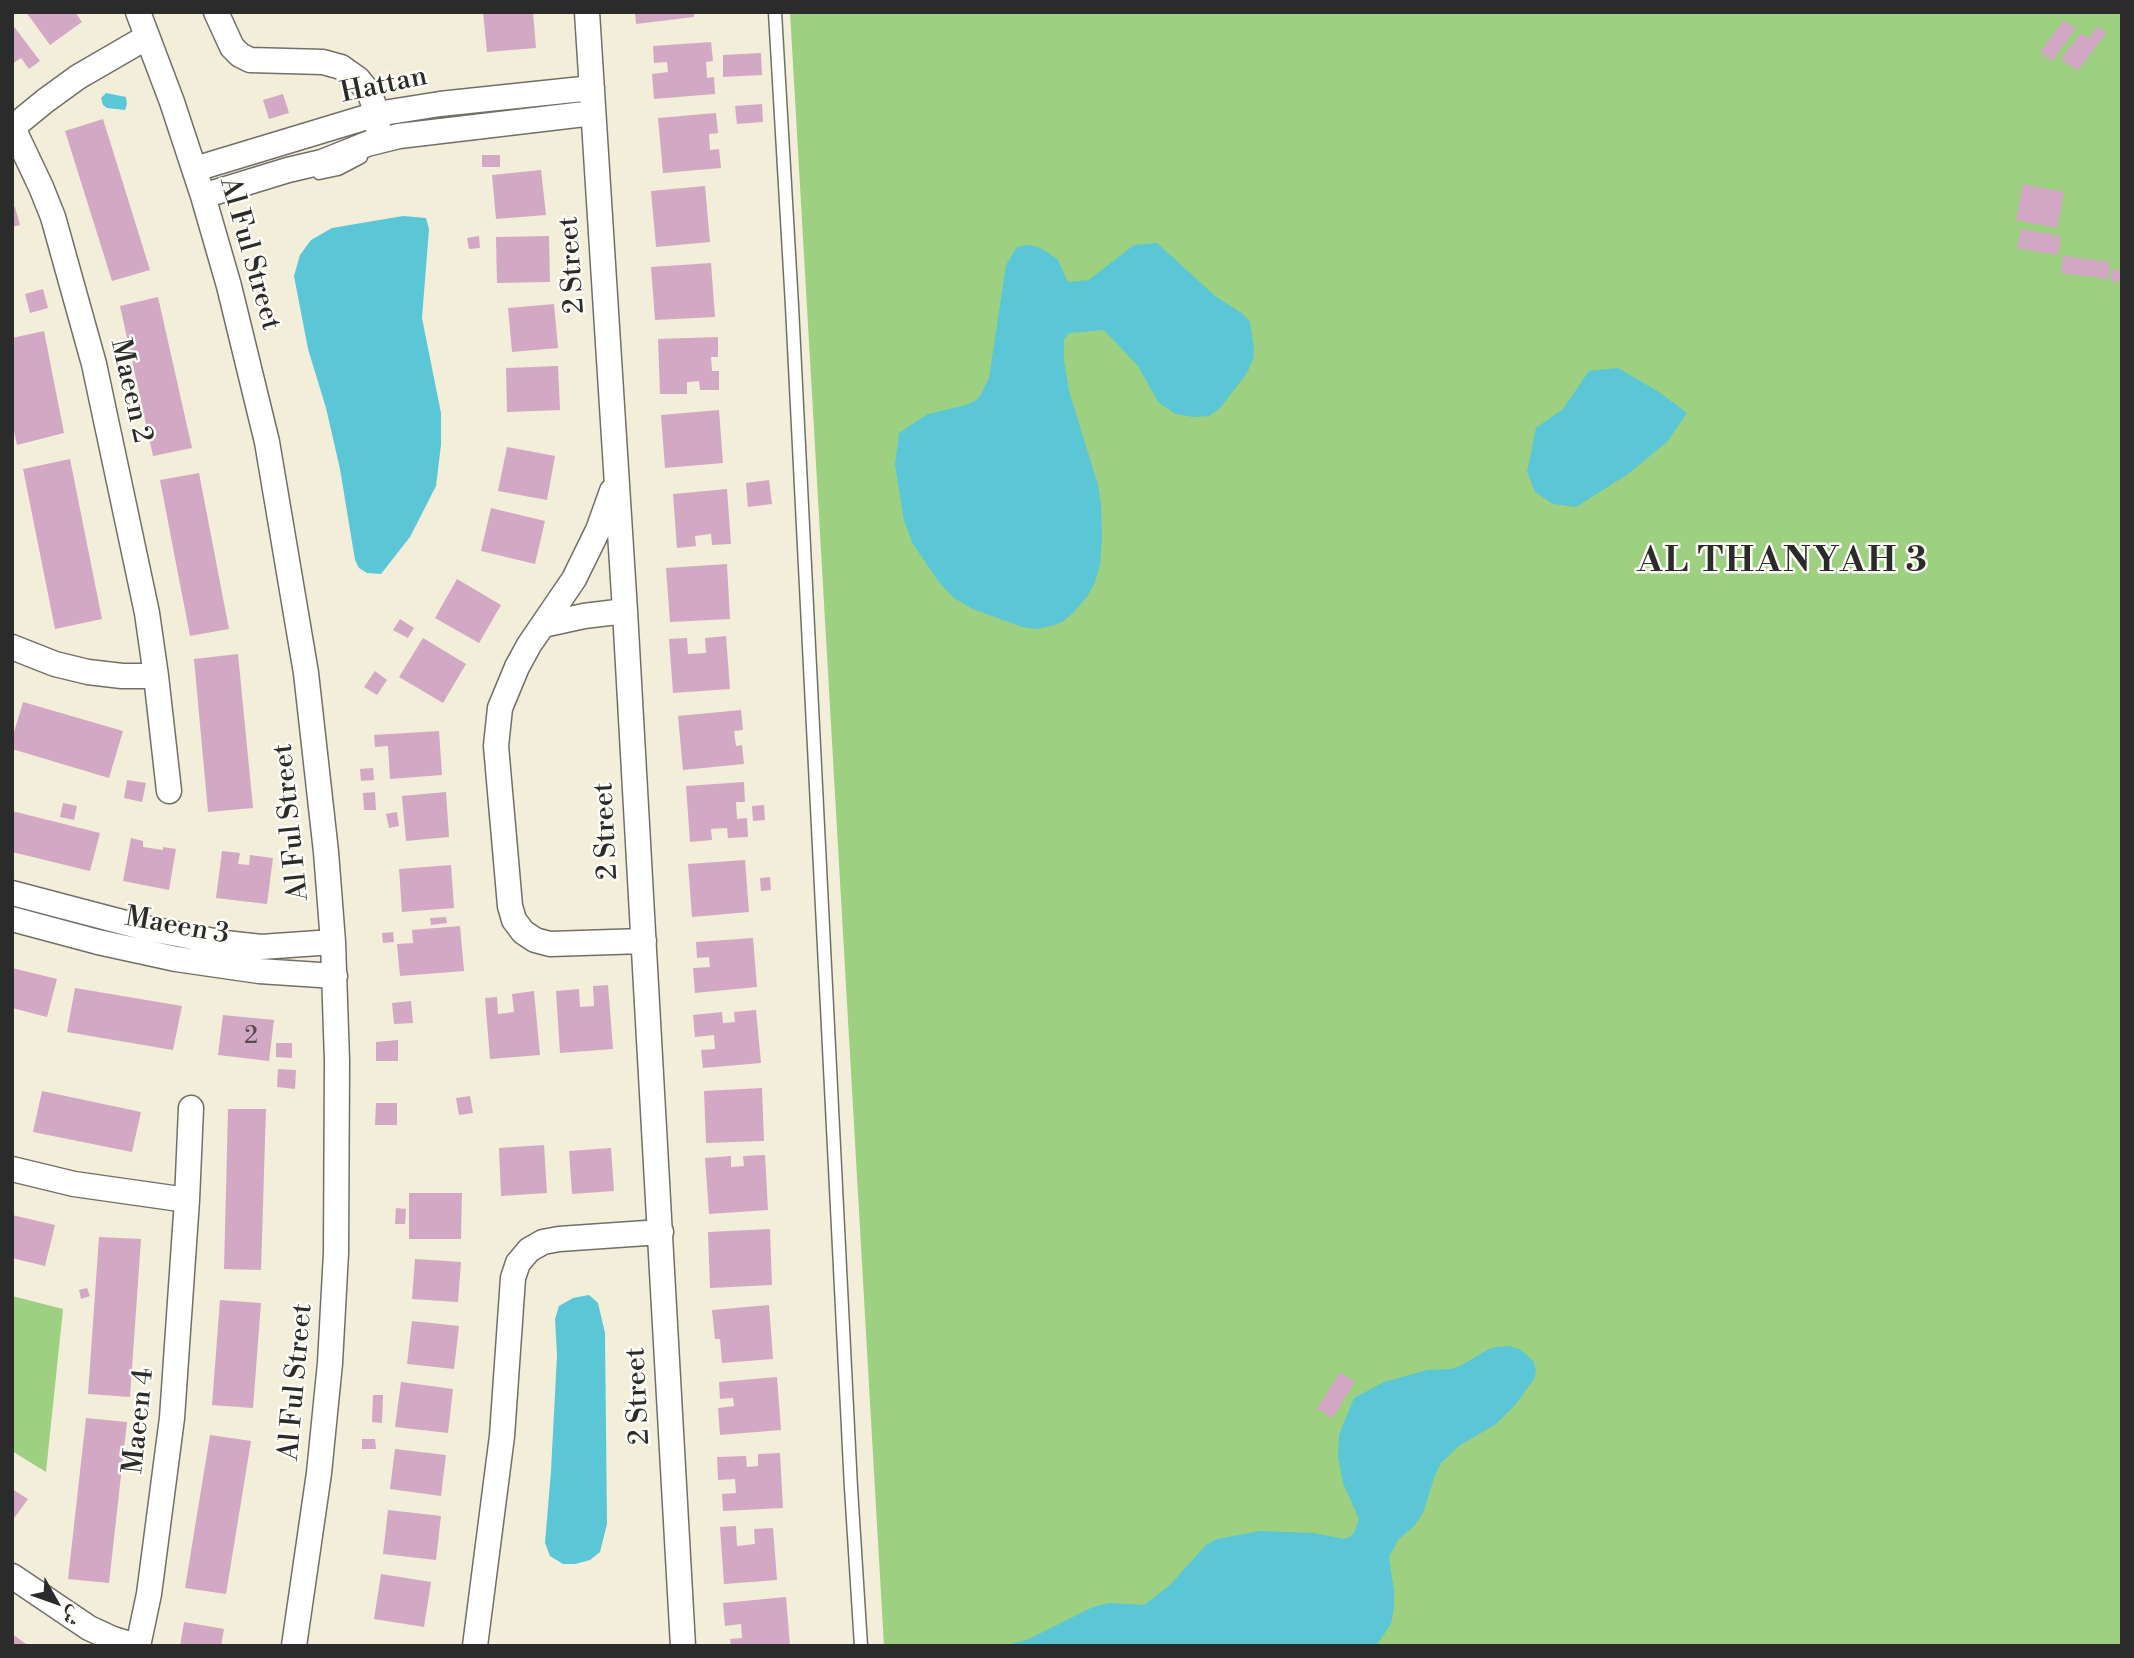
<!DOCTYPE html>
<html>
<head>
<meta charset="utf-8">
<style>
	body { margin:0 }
	#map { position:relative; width:2134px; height:1658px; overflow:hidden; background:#f2eeda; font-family:"Libre Bodoni",Amiri,serif }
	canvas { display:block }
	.frame { position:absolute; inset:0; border:14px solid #2b2b2b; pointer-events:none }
	.north { position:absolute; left:21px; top:1567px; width:70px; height:70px; -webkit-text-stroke:5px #fdfcf7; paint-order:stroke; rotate:130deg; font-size:19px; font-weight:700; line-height:28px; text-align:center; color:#2b2b2b }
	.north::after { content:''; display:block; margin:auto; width:24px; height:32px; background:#2b2b2b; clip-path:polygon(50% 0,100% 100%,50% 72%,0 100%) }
</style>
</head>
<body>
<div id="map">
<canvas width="2134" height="1658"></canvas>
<div class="frame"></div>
<div class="north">ش</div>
</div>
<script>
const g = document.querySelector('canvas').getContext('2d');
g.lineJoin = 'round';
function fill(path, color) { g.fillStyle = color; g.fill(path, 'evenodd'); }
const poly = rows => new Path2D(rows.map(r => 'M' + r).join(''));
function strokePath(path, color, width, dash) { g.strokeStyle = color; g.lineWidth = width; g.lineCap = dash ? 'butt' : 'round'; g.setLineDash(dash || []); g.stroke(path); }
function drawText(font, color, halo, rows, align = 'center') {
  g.font = font + ' "Libre Bodoni",serif'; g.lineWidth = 5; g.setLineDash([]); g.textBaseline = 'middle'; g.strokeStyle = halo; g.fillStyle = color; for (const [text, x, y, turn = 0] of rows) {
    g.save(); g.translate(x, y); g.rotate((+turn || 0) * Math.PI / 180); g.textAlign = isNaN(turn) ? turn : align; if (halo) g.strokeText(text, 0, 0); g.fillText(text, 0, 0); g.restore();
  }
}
fill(poly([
	[790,12,2122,12,2122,1646,884,1646],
	[12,1296,63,1309,46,1472,12,1451]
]), '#9dd081');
fill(poly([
	[106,93,126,97,127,104,125,110,107,108,103,105,101,98],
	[403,216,426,218,429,229,422,318,441,413,441,445,436,486,410,537,381,574,367,573,359,568,355,560,340,469,326,408,308,349,294,276,300,255,311,240,332,228],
	[1157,243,1215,296,1243,314,1250,322,1254,350,1253,359,1247,373,1220,408,1209,416,1193,417,1176,414,1159,403,1138,366,1104,330,1069,333,1064,340,1064,360,1069,391,1098,485,1101,505,1102,538,1100,565,1095,582,1087,597,1072,614,1062,622,1051,626,1037,629,1022,627,973,609,954,598,939,582,913,544,904,521,895,465,899,433,928,414,966,405,975,401,980,396,989,378,1006,265,1017,247,1027,245,1038,247,1047,252,1058,260,1068,282,1089,280,1134,245],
	[1618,368,1659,392,1687,413,1667,442,1628,474,1576,507,1553,504,1535,492,1527,472,1536,428,1563,409,1589,371],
	[589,1295,598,1303,605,1333,607,1524,600,1552,590,1560,575,1564,563,1564,550,1556,545,1543,551,1471,557,1355,555,1319,559,1306,573,1298],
	[1509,1346,1521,1350,1534,1362,1536,1371,1534,1379,1515,1405,1496,1424,1459,1446,1441,1463,1435,1475,1423,1513,1414,1526,1398,1540,1389,1557,1394,1591,1394,1607,1391,1624,1376,1646,1003,1646,1029,1639,1093,1607,1110,1603,1144,1605,1169,1586,1206,1545,1217,1539,1260,1531,1313,1533,1344,1539,1350,1537,1354,1533,1359,1519,1343,1483,1338,1456,1339,1435,1354,1398,1384,1382,1427,1370,1451,1369,1462,1365,1487,1350,1496,1347]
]), '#5bc6d6');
fill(poly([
	[26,12,75,12,82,22,50,45],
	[483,12,533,12,536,48,487,52],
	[635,12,694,12,694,17,636,24],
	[2064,20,2076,29,2052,61,2040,52],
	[12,24,40,61,29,69,21,58,12,64],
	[2097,26,2106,33,2078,71,2061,59,2081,33,2089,39],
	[711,42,713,61,706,62,707,78,714,77,715,94,654,99,652,74,668,72,667,62,654,63,653,46],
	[761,53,762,75,723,77,723,55],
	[283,94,289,113,269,119,263,100],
	[762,104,763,122,737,124,735,106],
	[716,113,718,133,709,134,710,150,719,149,721,168,663,173,658,118],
	[103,119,150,270,112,281,65,131],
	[482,155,500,155,500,167,482,167],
	[541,170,546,215,496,219,492,175],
	[2023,184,2064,192,2057,228,2016,220],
	[705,186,710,242,656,247,651,191],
	[15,207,20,225,12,227,12,208],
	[2021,229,2061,236,2058,255,2017,248],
	[479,236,480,248,469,249,467,238],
	[549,236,550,282,497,283,496,237],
	[2063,256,2110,262,2108,279,2061,273],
	[711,263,715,317,655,320,651,267],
	[2112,269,2122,271,2122,283,2110,281],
	[43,289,48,308,30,313,25,294],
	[158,297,192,448,153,456,120,306],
	[554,304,558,348,512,352,508,308],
	[44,331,64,433,17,445,12,423,12,338],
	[718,337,718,357,711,357,712,371,719,371,719,390,700,390,699,381,687,382,687,394,660,394,658,339],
	[558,366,560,410,507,412,506,368],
	[719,410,723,463,665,468,661,415],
	[507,447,555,456,547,500,498,491],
	[70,459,102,619,55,629,23,469],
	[199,473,229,629,190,636,160,480],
	[769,480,772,504,748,507,746,483],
	[727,489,731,544,712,545,711,534,695,536,696,546,677,548,673,494],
	[491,508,545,521,535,564,481,551],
	[727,564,730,619,670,622,666,568],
	[457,579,501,605,479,643,435,618],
	[400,619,414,628,408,638,393,630],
	[726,636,730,689,673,693,669,639,687,638,688,654,706,653,705,638],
	[423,638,466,664,443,703,399,677],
	[238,654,253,808,208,812,194,659],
	[375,671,387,680,377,695,364,687],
	[23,702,123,731,109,778,12,749,12,739],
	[741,710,743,730,734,731,736,746,742,745,744,764,683,770,678,716],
	[439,731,442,775,390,779,388,746,375,747,374,735],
	[373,768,374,780,361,781,360,769],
	[127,780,146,783,142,802,124,798],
	[744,782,745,802,736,802,737,819,747,818,748,837,728,838,727,828,711,829,712,840,690,842,686,786],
	[375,792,376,810,364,810,363,793],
	[446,792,449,837,406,841,402,796],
	[63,803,77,806,74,820,60,817],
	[764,805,765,820,753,821,752,806],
	[12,811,100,833,90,871,12,852],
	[397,812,399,826,389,828,386,814],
	[131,838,143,841,143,847,163,850,163,847,176,849,169,890,123,881],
	[222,851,240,853,238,864,249,865,250,855,273,858,267,904,216,898],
	[745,860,749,912,692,917,688,864],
	[451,865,454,908,402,912,399,869],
	[770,877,771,890,761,891,760,878],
	[446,917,447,923,431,925,430,918],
	[460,926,464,971,400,976,397,944,413,943,412,930],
	[393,932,394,942,383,943,382,933],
	[753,938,757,987,695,993,693,968,710,967,709,957,697,958,696,942],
	[12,968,57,979,47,1017,12,1008],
	[608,985,613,1049,560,1053,556,991,579,989,580,1007,594,1006,593,986],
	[75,988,182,1006,173,1050,67,1032],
	[534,991,540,1055,490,1059,485,998,497,997,498,1014,514,1012,512,994],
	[411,1001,413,1023,394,1024,392,1003],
	[756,1010,761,1063,703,1068,701,1050,715,1049,714,1035,695,1037,693,1015,722,1012,723,1023,735,1022,734,1012],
	[223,1015,274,1020,269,1061,218,1055],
	[398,1040,398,1061,376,1061,376,1042],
	[276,1043,292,1043,292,1058,276,1057],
	[278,1069,296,1070,295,1089,277,1087],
	[762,1088,764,1141,706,1143,704,1091],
	[42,1091,141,1112,132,1152,33,1132],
	[470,1096,473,1113,459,1115,456,1098],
	[376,1103,397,1103,397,1125,375,1125],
	[228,1109,266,1109,261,1270,224,1269],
	[544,1145,547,1193,501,1196,499,1148],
	[611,1148,614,1191,572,1194,569,1151],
	[765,1155,768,1210,709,1214,705,1158,731,1156,731,1167,744,1166,743,1156],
	[409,1193,462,1193,461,1239,409,1239],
	[396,1208,406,1209,405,1224,395,1224],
	[12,1215,55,1225,45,1266,12,1258],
	[770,1229,772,1285,710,1288,708,1232],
	[99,1237,141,1239,130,1397,88,1394],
	[415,1259,461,1262,458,1302,412,1299],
	[87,1288,90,1296,81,1299,79,1290],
	[220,1300,261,1303,253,1408,212,1405],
	[769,1305,773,1359,722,1363,720,1339,715,1339,712,1310],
	[412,1321,459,1326,454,1369,407,1364],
	[1340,1372,1355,1382,1332,1418,1317,1409],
	[777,1377,781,1430,720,1435,718,1408,734,1406,733,1398,720,1399,719,1382],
	[401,1382,453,1389,448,1433,395,1427],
	[373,1395,383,1395,382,1423,372,1422],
	[86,1418,127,1422,109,1583,68,1579],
	[210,1435,251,1441,226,1594,185,1588],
	[362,1439,375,1439,376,1449,362,1449],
	[395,1449,446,1455,441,1496,390,1489],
	[780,1453,783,1508,723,1511,722,1494,736,1493,735,1479,718,1480,717,1457,746,1456,747,1467,758,1466,758,1454],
	[12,1489,28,1499,12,1521],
	[388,1510,441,1516,436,1560,383,1554],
	[736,1526,737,1546,755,1544,754,1529,773,1528,777,1580,724,1584,720,1527],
	[381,1574,431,1582,424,1627,374,1619],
	[786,1597,790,1646,731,1646,730,1639,742,1638,741,1624,725,1626,723,1603],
	[184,1622,224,1629,221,1646,180,1646],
	[12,1634,29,1646,12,1646]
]), '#d3a8c4');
const lane = poly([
	[775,12,792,306,851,1488,861,1646],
	[319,173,338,169,361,157]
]);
const street = poly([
	[138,12,172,102,203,196,229,286,267,442,306,673,326,852,333,942,337,1061,336,1253,330,1363,319,1473,294,1646],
	[216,12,232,47,240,55,250,60,323,62,341,67,358,79,370,94,377,114,378,129],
	[587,12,625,611,683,1646],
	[12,128,45,101,78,77,147,37],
	[13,128,41,187,53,217,94,364,147,613,156,676,169,791],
	[195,169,377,114,440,104,592,88],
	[203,196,288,170,322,162,367,144,399,136,593,113],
	[612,491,598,530,574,579,529,645,517,667,500,708,496,746,510,906,514,920,523,932,535,940,550,944,644,941],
	[543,625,584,616,625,611],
	[12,647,55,664,88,672,122,676,156,676],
	[12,893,145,928,225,943,261,947,333,942],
	[12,919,98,942,176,959,259,971,335,976],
	[12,1169,74,1184,187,1200],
	[12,1576,89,1628,113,1639,136,1646],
	[138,1646,149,1594,172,1418,187,1200,191,1108],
	[475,1646,502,1436,513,1278,518,1263,529,1250,543,1242,559,1239,661,1232]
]);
strokePath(lane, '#716f68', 15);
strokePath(street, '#716f68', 27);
strokePath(lane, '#fff', 12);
strokePath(street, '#fff', 24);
drawText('24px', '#554a51', null, [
	["2",251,1037]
]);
drawText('28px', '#2b2b2b', '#fdfcf7', [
	["Hattan",384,86,-12],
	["Al Ful Street",249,254,74],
	["2 Street",573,265,-94],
	["Maeen 2",130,391,77],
	["Al Ful Street",292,822,-96],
	["2 Street",607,831,-93],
	["Maeen 3",177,927,10],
	["Al Ful Street",297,1382,-85],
	["2 Street",639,1396,-93],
	["Maeen 4",140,1421,-84]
]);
g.letterSpacing = '2px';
drawText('bold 35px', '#2b2b2b', '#fdfcf7', [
	["AL THANYAH 3",1783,563]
]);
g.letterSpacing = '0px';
</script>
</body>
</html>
